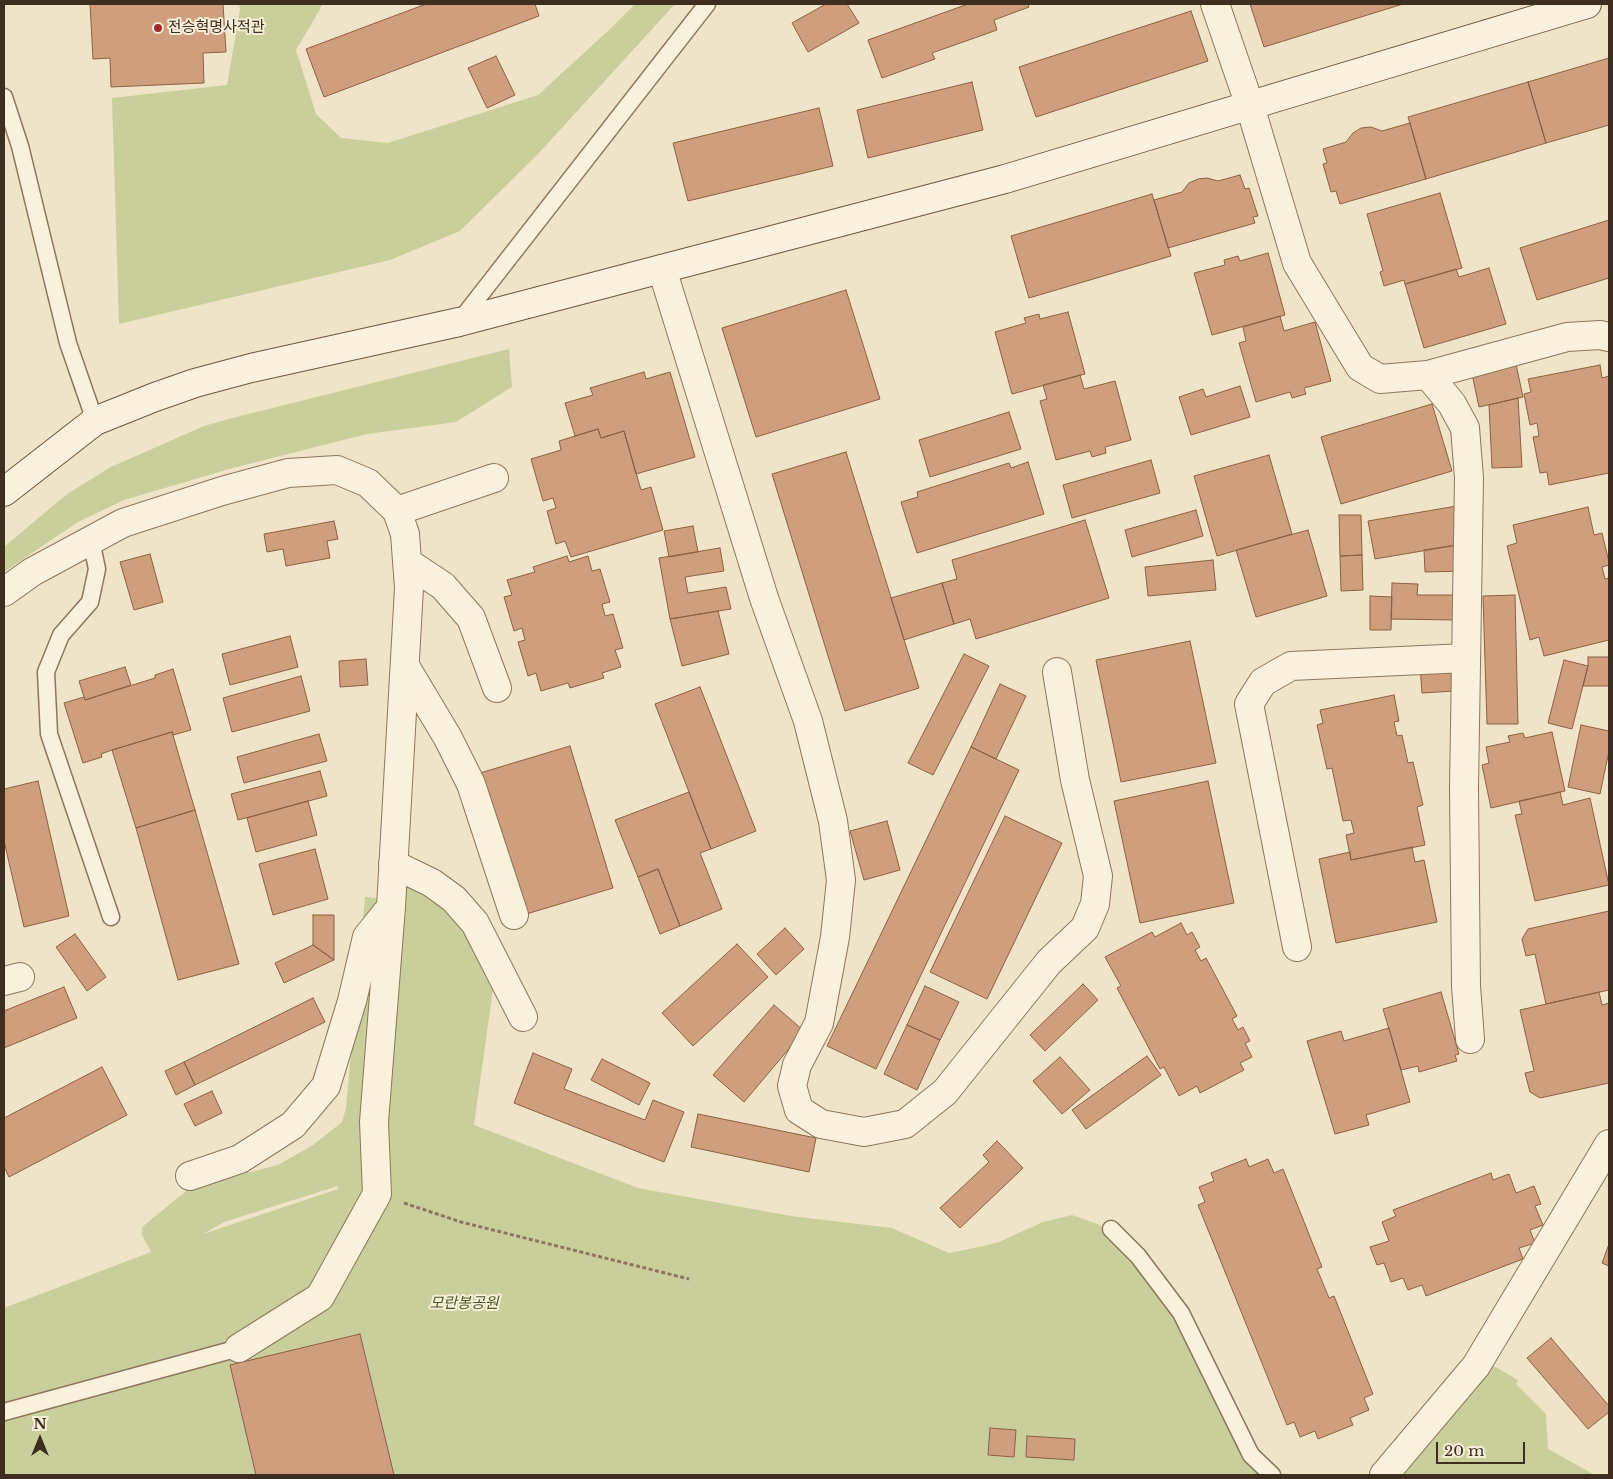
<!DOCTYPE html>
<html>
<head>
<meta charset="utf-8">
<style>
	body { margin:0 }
	#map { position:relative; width:1613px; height:1479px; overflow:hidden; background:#f0e4c8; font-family:"Libre Baskerville",serif }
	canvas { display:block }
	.frame { position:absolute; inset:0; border:5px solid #3d2e20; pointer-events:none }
	.north { position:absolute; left:15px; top:1414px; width:50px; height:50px; -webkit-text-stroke:4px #f7eed8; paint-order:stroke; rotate:0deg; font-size:14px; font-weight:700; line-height:20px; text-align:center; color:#3d2e20 }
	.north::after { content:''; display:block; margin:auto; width:18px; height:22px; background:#3d2e20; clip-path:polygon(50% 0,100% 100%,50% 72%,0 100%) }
	.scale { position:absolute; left:1436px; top:1442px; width:89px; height:22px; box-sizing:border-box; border:2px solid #3d2e20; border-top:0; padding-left:6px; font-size:15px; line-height:18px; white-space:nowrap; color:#3d2e20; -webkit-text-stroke:4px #f7eed8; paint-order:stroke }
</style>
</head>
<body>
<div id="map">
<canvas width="1613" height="1479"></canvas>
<div class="frame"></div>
<div class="north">N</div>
<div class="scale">20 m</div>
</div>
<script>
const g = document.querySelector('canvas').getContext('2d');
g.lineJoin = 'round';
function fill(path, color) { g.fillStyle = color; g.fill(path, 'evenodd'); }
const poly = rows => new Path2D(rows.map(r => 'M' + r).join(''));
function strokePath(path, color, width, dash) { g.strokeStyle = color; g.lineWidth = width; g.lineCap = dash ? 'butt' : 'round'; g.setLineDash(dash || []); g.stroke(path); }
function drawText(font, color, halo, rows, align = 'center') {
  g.font = font + ' "Libre Baskerville","Noto Sans KR",serif'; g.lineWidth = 4; g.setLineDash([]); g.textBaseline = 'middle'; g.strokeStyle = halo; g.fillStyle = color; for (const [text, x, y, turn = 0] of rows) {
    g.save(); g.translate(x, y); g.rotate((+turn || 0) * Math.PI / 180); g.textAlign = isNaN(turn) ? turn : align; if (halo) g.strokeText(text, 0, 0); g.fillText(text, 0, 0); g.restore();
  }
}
fill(poly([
	[239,4,323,4,296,50,316,114,341,138,388,143,538,95,610,29,635,4,675,4,539,153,460,231,390,260,119,324,112,98,227,85,240,10],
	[509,349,512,387,456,422,367,434,233,468,124,500,78,522,4,572,4,547,67,494,111,467,204,426,236,417],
	[409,883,437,892,495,975,474,1125,638,1188,791,1216,892,1228,949,1253,984,1246,999,1242,1043,1222,1072,1215,1100,1225,1131,1255,1173,1315,1238,1449,1262,1475,4,1475,4,1308,151,1252,142,1235,142,1227,191,1187,223,1176,251,1172,278,1165,313,1145,342,1122,346,1108,365,897,400,900,403,890],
	[338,1186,338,1189,203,1234,224,1222],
	[1484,1366,1494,1366,1518,1380,1516,1384,1546,1414,1548,1449,1595,1475,1392,1475]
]), '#c9cf9b');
const building = poly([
	[90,4,223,4,226,52,203,53,204,83,111,87,110,58,93,59,90,4],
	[426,4,535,4,539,16,324,97,306,49,426,4],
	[826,4,847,4,859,23,808,52,792,23,826,4],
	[968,4,1028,4,1029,7,994,20,997,30,932,53,935,59,882,78,868,40,968,4],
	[1250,4,1403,4,1264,47,1250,4],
	[1191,11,1208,61,1036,117,1019,67,1191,11],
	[496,56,515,95,487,108,468,68,496,56],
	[1609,58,1609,125,1546,143,1528,82,1609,58],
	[972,82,983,130,868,158,857,110,972,82],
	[1528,82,1546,143,1426,179,1408,117,1528,82],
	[819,108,833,166,688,201,673,143,819,108],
	[1410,123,1426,179,1340,204,1336,191,1331,192,1323,164,1327,163,1323,149,1346,142,1353,133,1361,128,1371,127,1382,131,1410,123],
	[1240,175,1245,189,1249,188,1258,216,1253,217,1255,223,1168,248,1154,200,1182,192,1189,183,1198,179,1207,178,1218,181,1240,175],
	[1440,193,1462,268,1405,284,1404,280,1384,286,1380,272,1383,271,1367,214,1440,193],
	[1152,194,1171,256,1029,298,1011,236,1152,194],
	[1609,220,1609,278,1537,300,1520,248,1609,220],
	[1268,253,1285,315,1212,335,1194,273,1225,265,1224,260,1238,256,1240,261,1268,253],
	[1489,268,1506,324,1424,348,1405,284,1456,269,1459,277,1489,268],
	[846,290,880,399,756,437,722,328,846,290],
	[1068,312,1085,374,1012,394,995,332,1026,323,1024,318,1039,314,1040,319,1068,312],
	[1280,316,1284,331,1315,322,1331,381,1304,388,1306,394,1292,398,1290,392,1256,402,1239,343,1246,341,1243,327,1280,316],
	[1516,364,1523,397,1479,407,1472,374,1516,364],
	[1600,365,1602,378,1609,376,1609,473,1549,485,1547,472,1540,473,1533,437,1539,436,1537,423,1530,425,1524,394,1531,392,1528,379,1600,365],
	[644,372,646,379,670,372,695,457,636,474,624,431,601,438,598,429,575,436,565,403,593,395,590,388,644,372],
	[1080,375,1084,389,1115,381,1131,440,1105,447,1106,453,1092,457,1090,451,1056,460,1040,401,1047,399,1043,385,1080,375],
	[1240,386,1250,417,1191,435,1179,397,1203,389,1206,397,1240,386],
	[1518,398,1522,467,1492,468,1489,405,1518,398],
	[1432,404,1452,471,1341,504,1321,437,1432,404],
	[1009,412,1021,449,930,477,919,440,1009,412],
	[598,429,601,438,624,431,641,490,651,487,663,530,571,557,565,541,556,544,547,511,556,508,553,498,543,501,531,459,561,450,559,441,598,429],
	[846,452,919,688,845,711,772,474,846,452],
	[1269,455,1292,534,1217,556,1194,476,1269,455],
	[1151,460,1160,493,1072,518,1063,485,1151,460],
	[1028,462,1044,514,917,553,901,502,918,497,917,492,1009,463,1011,468,1028,462],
	[1457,506,1463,544,1375,559,1368,521,1457,506],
	[1588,507,1594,535,1602,533,1609,562,1609,565,1602,567,1605,579,1609,578,1609,640,1544,656,1539,637,1530,640,1507,546,1517,543,1513,525,1588,507],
	[1196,510,1203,536,1132,557,1125,530,1196,510],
	[1339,515,1361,515,1362,555,1340,556,1339,515],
	[1085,520,1109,598,976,639,970,619,954,624,942,583,957,579,952,560,1085,520],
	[334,521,338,539,327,541,330,558,286,566,283,549,267,552,264,534,334,521],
	[693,526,698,552,669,557,664,531,693,526],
	[1308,530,1327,596,1256,617,1236,550,1308,530],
	[1463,544,1464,571,1425,572,1424,550,1463,544],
	[720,548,724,571,685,577,688,593,726,587,731,609,670,619,659,558,720,548],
	[150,554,163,602,134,610,120,562,150,554],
	[1362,555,1363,590,1341,591,1340,556,1362,555],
	[567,556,569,562,588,556,592,571,600,569,610,602,602,604,605,616,613,614,623,648,615,650,621,667,602,673,604,678,570,688,568,683,541,691,536,673,528,676,518,642,525,640,522,628,514,631,504,597,512,595,507,580,535,572,533,567,567,556],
	[1213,560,1216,590,1148,596,1145,567,1213,560],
	[942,583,954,624,904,640,891,598,942,583],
	[1392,583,1418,584,1417,595,1454,595,1454,620,1391,619,1392,583],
	[1515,595,1518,724,1487,724,1483,596,1515,595],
	[1370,596,1392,597,1391,630,1370,630,1370,596],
	[718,611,729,654,682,666,670,619,718,611],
	[290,636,298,667,230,685,222,654,290,636],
	[1190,641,1216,763,1121,782,1096,660,1190,641],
	[964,654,989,666,933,775,908,763,964,654],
	[1588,657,1609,657,1609,686,1583,686,1588,666,1588,657],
	[366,659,368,685,340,687,339,661,366,659],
	[1564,660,1588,666,1572,729,1548,723,1564,660],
	[1452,663,1454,691,1422,693,1420,665,1452,663],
	[125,667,131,685,85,700,79,681,125,667],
	[173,669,191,730,173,735,172,732,112,750,101,754,102,757,83,763,64,703,84,697,85,700,155,678,155,675,173,669],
	[301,676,310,711,232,732,223,698,301,676],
	[1000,684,1026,696,996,759,971,747,1000,684],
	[700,687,756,831,711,849,655,704,700,687],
	[1394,695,1399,721,1394,722,1397,736,1402,735,1408,763,1413,762,1423,805,1417,807,1425,845,1351,860,1346,835,1354,833,1351,820,1343,821,1332,768,1327,769,1317,725,1323,723,1320,710,1394,695],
	[1581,725,1609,731,1609,751,1600,794,1568,787,1581,725],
	[172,732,195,810,136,828,112,750,172,732],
	[1552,732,1565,791,1491,808,1482,765,1489,763,1486,747,1510,742,1508,736,1523,733,1525,738,1552,732],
	[319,734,327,761,244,783,237,757,319,734],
	[570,746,613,888,523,915,480,773,570,746],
	[971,747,1019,770,876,1069,827,1046,971,747],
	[320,771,327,796,238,820,231,794,320,771],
	[38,781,69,916,24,927,4,841,4,789,38,781],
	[1208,781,1234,903,1140,923,1114,801,1208,781],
	[689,792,711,849,700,853,722,909,680,926,658,869,638,877,615,820,689,792],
	[1560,792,1563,805,1590,798,1609,885,1535,901,1515,815,1522,814,1519,801,1560,792],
	[308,801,317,835,256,852,247,818,308,801],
	[195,810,239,964,178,980,136,828,195,810],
	[1005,816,1062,843,987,999,930,972,1005,816],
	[887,821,900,870,864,880,850,831,887,821],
	[1412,847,1415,862,1424,860,1437,922,1336,943,1319,859,1350,852,1351,860,1412,847],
	[315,849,328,899,273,915,259,864,315,849],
	[658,869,680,926,660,934,638,877,658,869],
	[1609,911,1609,990,1546,1004,1535,954,1526,956,1522,939,1528,929,1609,911],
	[313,915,334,915,334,960,313,945,313,915],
	[1181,923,1187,935,1192,932,1200,947,1195,950,1201,961,1206,958,1237,1016,1232,1019,1238,1030,1243,1027,1250,1041,1245,1043,1252,1057,1240,1063,1244,1070,1200,1093,1197,1086,1179,1096,1164,1067,1160,1069,1117,988,1121,986,1105,957,1152,932,1155,937,1181,923],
	[785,928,804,949,776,975,757,954,785,928],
	[75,934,106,977,87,991,56,947,75,934],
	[737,944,768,977,693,1046,662,1013,737,944],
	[313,945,334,960,284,983,275,963,313,945],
	[1083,984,1098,1000,1045,1051,1030,1035,1083,984],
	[925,986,959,1002,940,1040,907,1025,925,986],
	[64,987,77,1018,4,1048,4,1011,64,987],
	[1441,992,1459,1054,1455,1055,1457,1061,1419,1072,1418,1066,1401,1070,1383,1009,1441,992],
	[1599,992,1602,1005,1609,1003,1609,1083,1540,1098,1530,1092,1525,1073,1534,1071,1520,1010,1599,992],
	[313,998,325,1022,195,1085,184,1062,313,998],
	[774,1005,804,1031,744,1102,713,1075,774,1005],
	[907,1025,940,1040,917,1090,884,1074,907,1025],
	[1389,1028,1410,1102,1366,1115,1369,1125,1335,1134,1307,1041,1341,1031,1344,1041,1389,1028],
	[533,1053,572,1069,564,1089,645,1120,653,1100,684,1112,664,1162,514,1103,533,1053],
	[1147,1056,1161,1075,1086,1129,1072,1110,1147,1056],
	[1060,1057,1090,1090,1062,1114,1033,1081,1060,1057],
	[602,1059,650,1083,639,1105,591,1080,602,1059],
	[184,1062,195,1085,176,1095,165,1071,184,1062],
	[102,1067,127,1115,9,1177,4,1167,4,1118,102,1067],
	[212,1091,222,1113,195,1126,184,1104,212,1091],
	[698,1114,816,1138,809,1172,691,1147,698,1114],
	[997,1141,1023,1168,960,1228,940,1208,989,1162,983,1155,997,1141],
	[1246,1159,1249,1167,1268,1159,1274,1173,1283,1169,1322,1267,1317,1269,1329,1298,1334,1296,1373,1394,1364,1398,1369,1410,1350,1418,1353,1425,1318,1439,1315,1431,1300,1437,1294,1422,1287,1425,1198,1205,1205,1202,1199,1187,1214,1181,1211,1173,1246,1159],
	[1491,1173,1493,1180,1509,1174,1516,1193,1534,1186,1541,1204,1535,1206,1543,1225,1530,1230,1535,1243,1519,1248,1523,1259,1426,1296,1422,1285,1408,1290,1403,1278,1391,1282,1384,1263,1377,1265,1370,1247,1389,1241,1382,1222,1396,1216,1393,1210,1491,1173],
	[1609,1244,1609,1266,1602,1263,1609,1244],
	[360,1334,394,1475,256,1475,230,1365,360,1334],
	[1551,1338,1609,1406,1609,1412,1588,1429,1527,1358,1551,1338],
	[990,1428,1016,1430,1014,1457,988,1455,990,1428],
	[1027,1436,1075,1439,1074,1460,1026,1457,1027,1436]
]);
fill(building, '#cf9f7d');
strokePath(building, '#8d5f41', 1);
const lane = poly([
	[4,97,20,146,68,343,95,421],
	[459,322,707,4],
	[91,540,97,569,90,602,61,635,46,672,49,734,111,917],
	[1111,1229,1138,1256,1181,1313,1251,1455,1272,1475],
	[4,1412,239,1348]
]);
const street = poly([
	[1215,4,1250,106,1297,263,1360,367,1380,379,1428,375,1567,337,1600,335,1609,337],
	[662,269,764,598,808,721,833,821,841,880,835,937,819,1023,797,1065,792,1086,799,1110,821,1124,864,1132,905,1124,945,1092,1049,962,1085,928,1095,904,1098,876,1075,780,1057,672],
	[1428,375,1452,404,1465,428,1469,478,1464,788,1466,986,1470,1039],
	[397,511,494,478],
	[407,562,443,586,471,618,497,688],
	[4,592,32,572,123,523,222,491,288,473,337,470,368,483,397,511,405,534,409,588,391,907,374,1122,377,1194,320,1297,239,1348],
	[405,666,448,738,471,784,514,915],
	[393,864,432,883,454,899,475,923,523,1017],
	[1297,947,1249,704,1263,682,1291,666,1466,658],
	[4,981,20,977],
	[190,1176,240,1159,293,1125,326,1086,352,1001,367,937,391,907],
	[1384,1475,1476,1366,1609,1144]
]);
const secondary = poly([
	[4,492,95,421,155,397,195,383,251,368,459,322,1005,179,1587,4]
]);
strokePath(lane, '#8d765c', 19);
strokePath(street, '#8d765c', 30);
strokePath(secondary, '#6f573f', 30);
strokePath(poly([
	[404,1203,461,1222,689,1279]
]), '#8d765c', 3, [4, 2.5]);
strokePath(lane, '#faf1dc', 16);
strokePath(street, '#faf1dc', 28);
strokePath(secondary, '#faf1dc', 28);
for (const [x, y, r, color] of [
	[158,28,5,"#9e2a2b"]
]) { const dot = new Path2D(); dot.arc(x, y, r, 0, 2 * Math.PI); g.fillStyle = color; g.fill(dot); strokePath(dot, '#f7eed8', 2); }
drawText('15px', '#3d2e20', '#f7eed8', [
	["전승혁명사적관",168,28]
], 'left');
drawText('italic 15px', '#4d5a26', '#f7eed8', [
	["모란봉공원",464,1304]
]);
</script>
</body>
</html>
